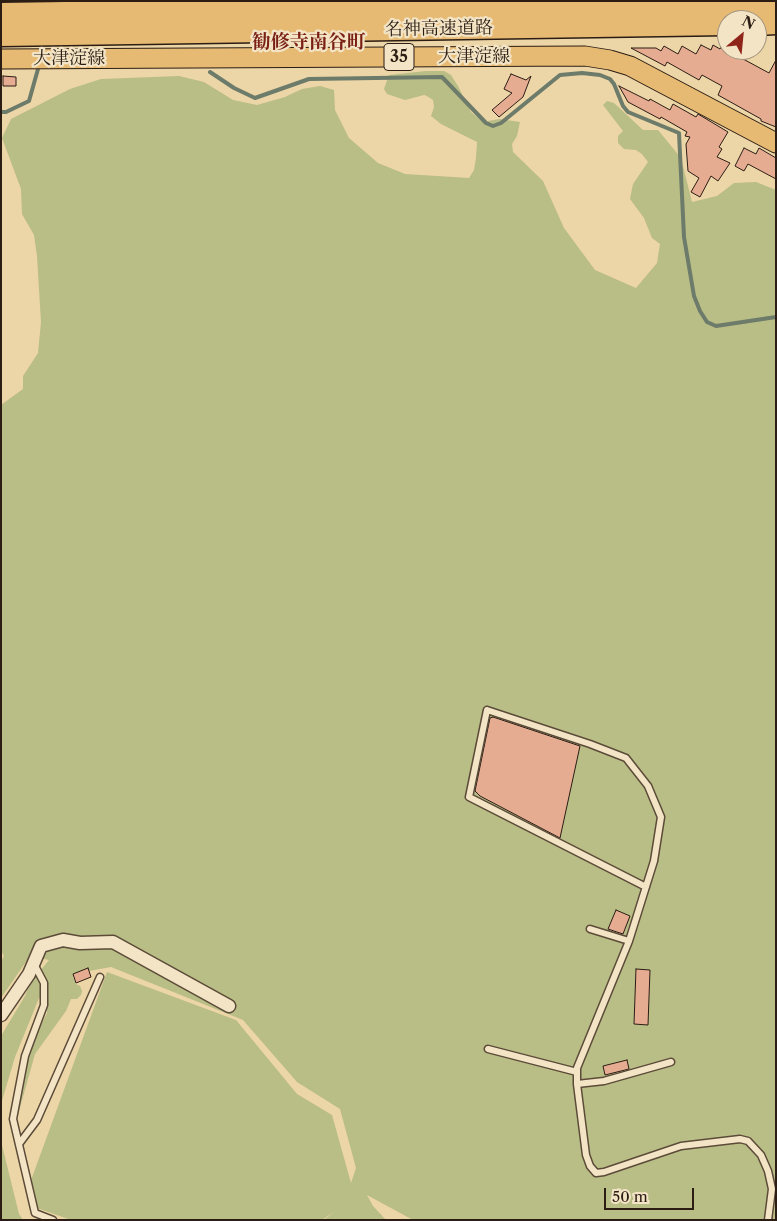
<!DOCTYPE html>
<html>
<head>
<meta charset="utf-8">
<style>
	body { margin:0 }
	#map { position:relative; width:777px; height:1221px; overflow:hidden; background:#ecd5a6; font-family:"Libre Caslon Text",serif }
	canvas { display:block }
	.frame { position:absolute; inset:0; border:2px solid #2b1d14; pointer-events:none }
	.north { position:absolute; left:717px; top:10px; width:50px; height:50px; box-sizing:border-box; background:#f3e4c5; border:1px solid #a3947e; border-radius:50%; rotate:28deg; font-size:14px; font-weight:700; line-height:20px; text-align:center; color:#2b1d14 }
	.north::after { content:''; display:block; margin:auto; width:18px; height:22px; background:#8f2418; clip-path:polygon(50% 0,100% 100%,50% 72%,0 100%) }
	.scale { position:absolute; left:604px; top:1188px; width:90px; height:22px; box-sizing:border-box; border:2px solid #2b1d14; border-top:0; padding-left:6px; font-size:15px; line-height:18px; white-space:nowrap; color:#2b1d14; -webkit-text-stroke:4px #f3e4c5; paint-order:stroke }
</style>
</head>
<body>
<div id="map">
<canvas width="777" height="1221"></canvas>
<div class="frame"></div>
<div class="north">N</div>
<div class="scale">50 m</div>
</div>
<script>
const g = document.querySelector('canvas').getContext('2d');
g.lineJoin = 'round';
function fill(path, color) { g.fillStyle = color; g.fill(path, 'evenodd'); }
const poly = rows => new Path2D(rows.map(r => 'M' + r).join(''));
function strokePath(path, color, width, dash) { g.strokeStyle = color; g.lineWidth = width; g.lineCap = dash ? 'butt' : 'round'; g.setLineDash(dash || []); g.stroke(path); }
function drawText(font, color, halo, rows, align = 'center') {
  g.font = font + ' "Libre Caslon Text","Noto Serif JP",serif'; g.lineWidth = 4.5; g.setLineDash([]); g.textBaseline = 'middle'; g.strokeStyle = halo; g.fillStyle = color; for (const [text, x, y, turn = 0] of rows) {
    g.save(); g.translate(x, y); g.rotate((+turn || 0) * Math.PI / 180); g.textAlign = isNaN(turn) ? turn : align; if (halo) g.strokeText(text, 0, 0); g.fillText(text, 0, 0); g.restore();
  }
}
fill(poly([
	[426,71,444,71,451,75,458,86,471,112,483,122,499,119,520,122,517,136,512,144,513,152,543,181,564,228,595,270,636,288,657,263,660,244,652,238,644,218,630,199,633,184,648,162,642,154,636,150,624,149,618,143,618,136,623,131,603,105,607,101,614,103,643,130,658,130,681,158,692,202,717,196,734,183,756,182,776,190,776,1220,413,1220,367,1195,373,1206,386,1220,324,1220,334,1212,322,1220,71,1220,34,1207,30,1183,107,972,236,1020,297,1094,332,1115,351,1183,356,1168,340,1109,297,1082,243,1020,111,967,78,973,73,977,76,984,80,986,82,991,81,995,77,999,71,999,66,1011,35,1054,16,1122,12,1121,31,1044,47,1013,47,997,39,998,15,1057,1,1104,1,1036,25,996,31,982,49,960,30,956,1,998,1,961,4,956,1,951,1,405,23,389,23,376,38,353,41,322,37,256,34,235,22,214,21,189,2,138,11,119,70,89,101,79,179,76,204,82,233,100,257,105,285,97,302,89,320,86,334,90,335,110,349,138,378,163,405,174,469,178,474,170,476,158,477,142,441,124,431,116,434,107,433,100,427,96,424,95,405,100,387,94,384,89,389,75],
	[1,1141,19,1214,23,1220,1,1220]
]), '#b9bd86');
strokePath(poly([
	[210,72,234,88,255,98,309,79,442,77,486,123,493,126,501,123,560,75,582,73,600,75,610,79,614,84,623,106,628,112,679,133,684,237,694,296,700,311,707,322,716,326,776,317],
	[1,112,6,112,29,101,38,69]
]), '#6d7b6a', 4);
const building = poly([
	[701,45,711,50,713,45,720,49,721,47,769,73,776,60,776,127,761,121,761,119,718,95,722,86,702,75,699,80,667,62,665,66,631,48,656,48,661,51,664,46,678,54,682,46,696,54,701,45],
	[511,74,526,80,531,76,523,97,499,117,492,110,512,93,504,89,511,74],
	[3,76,16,77,16,86,3,86,3,76],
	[619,86,649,101,650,99,670,110,673,104,696,117,698,114,728,132,719,147,722,149,717,157,730,163,718,181,711,176,700,197,691,192,699,178,688,171,686,144,690,137,685,136,687,132,661,117,660,119,628,102,619,86],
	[744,148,756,154,759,148,776,158,776,179,748,164,744,171,735,166,744,148],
	[493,717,580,746,560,838,480,796,475,791,490,718,493,717],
	[616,910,630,916,623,934,608,929,616,910],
	[88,968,91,977,76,983,73,974,88,968],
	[636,969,650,970,648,1025,634,1024,636,969],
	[627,1060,629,1069,605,1075,603,1066,627,1060]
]);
fill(building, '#e6ac92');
strokePath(building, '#2b1d14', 1);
const lane = poly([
	[646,887,469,797,487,710,590,744,626,758,648,786,661,817,654,861,629,941,577,1068,577,1084,586,1155,590,1166,596,1173,604,1172,681,1146,740,1139,748,1141,761,1155,768,1171,772,1189,768,1220],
	[590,929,629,941],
	[34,964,44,983,44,1005,25,1056,13,1119,35,1213,53,1220],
	[488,1049,577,1072],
	[577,1084,604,1081,671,1062],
	[19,1144,37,1120,100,977]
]);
const street = poly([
	[1,1015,29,974,41,946,63,940,80,943,113,942,229,1006]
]);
const primary = poly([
	[1,59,585,56,610,60,630,66,776,143]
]);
const highway = poly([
	[1,14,776,2],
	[757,24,776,23],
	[1,35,727,24]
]);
strokePath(lane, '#5b4b38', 9);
strokePath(street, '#5b4b38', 15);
strokePath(primary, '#2b1d14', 21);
strokePath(highway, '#2b1d14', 25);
strokePath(lane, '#f3e4c5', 6);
strokePath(street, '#f3e4c5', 12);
strokePath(primary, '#e6ba73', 19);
strokePath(highway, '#e6ba73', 22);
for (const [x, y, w] of [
	[399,57,30]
]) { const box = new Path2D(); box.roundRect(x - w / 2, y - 13.5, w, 27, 4); g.fillStyle = '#f3e4c5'; g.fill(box); strokePath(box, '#2b1d14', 1); }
drawText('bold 16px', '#2b1d14', null, [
	["35",399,57]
]);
drawText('18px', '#2b1d14', '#f3e4c5', [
	["名神高速道路",439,29,-1],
	["大津淀線",474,57],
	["大津淀線",69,59]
]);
drawText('bold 19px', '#7a1f14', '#f3e4c5', [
	["勧修寺南谷町",309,43]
]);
</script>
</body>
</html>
